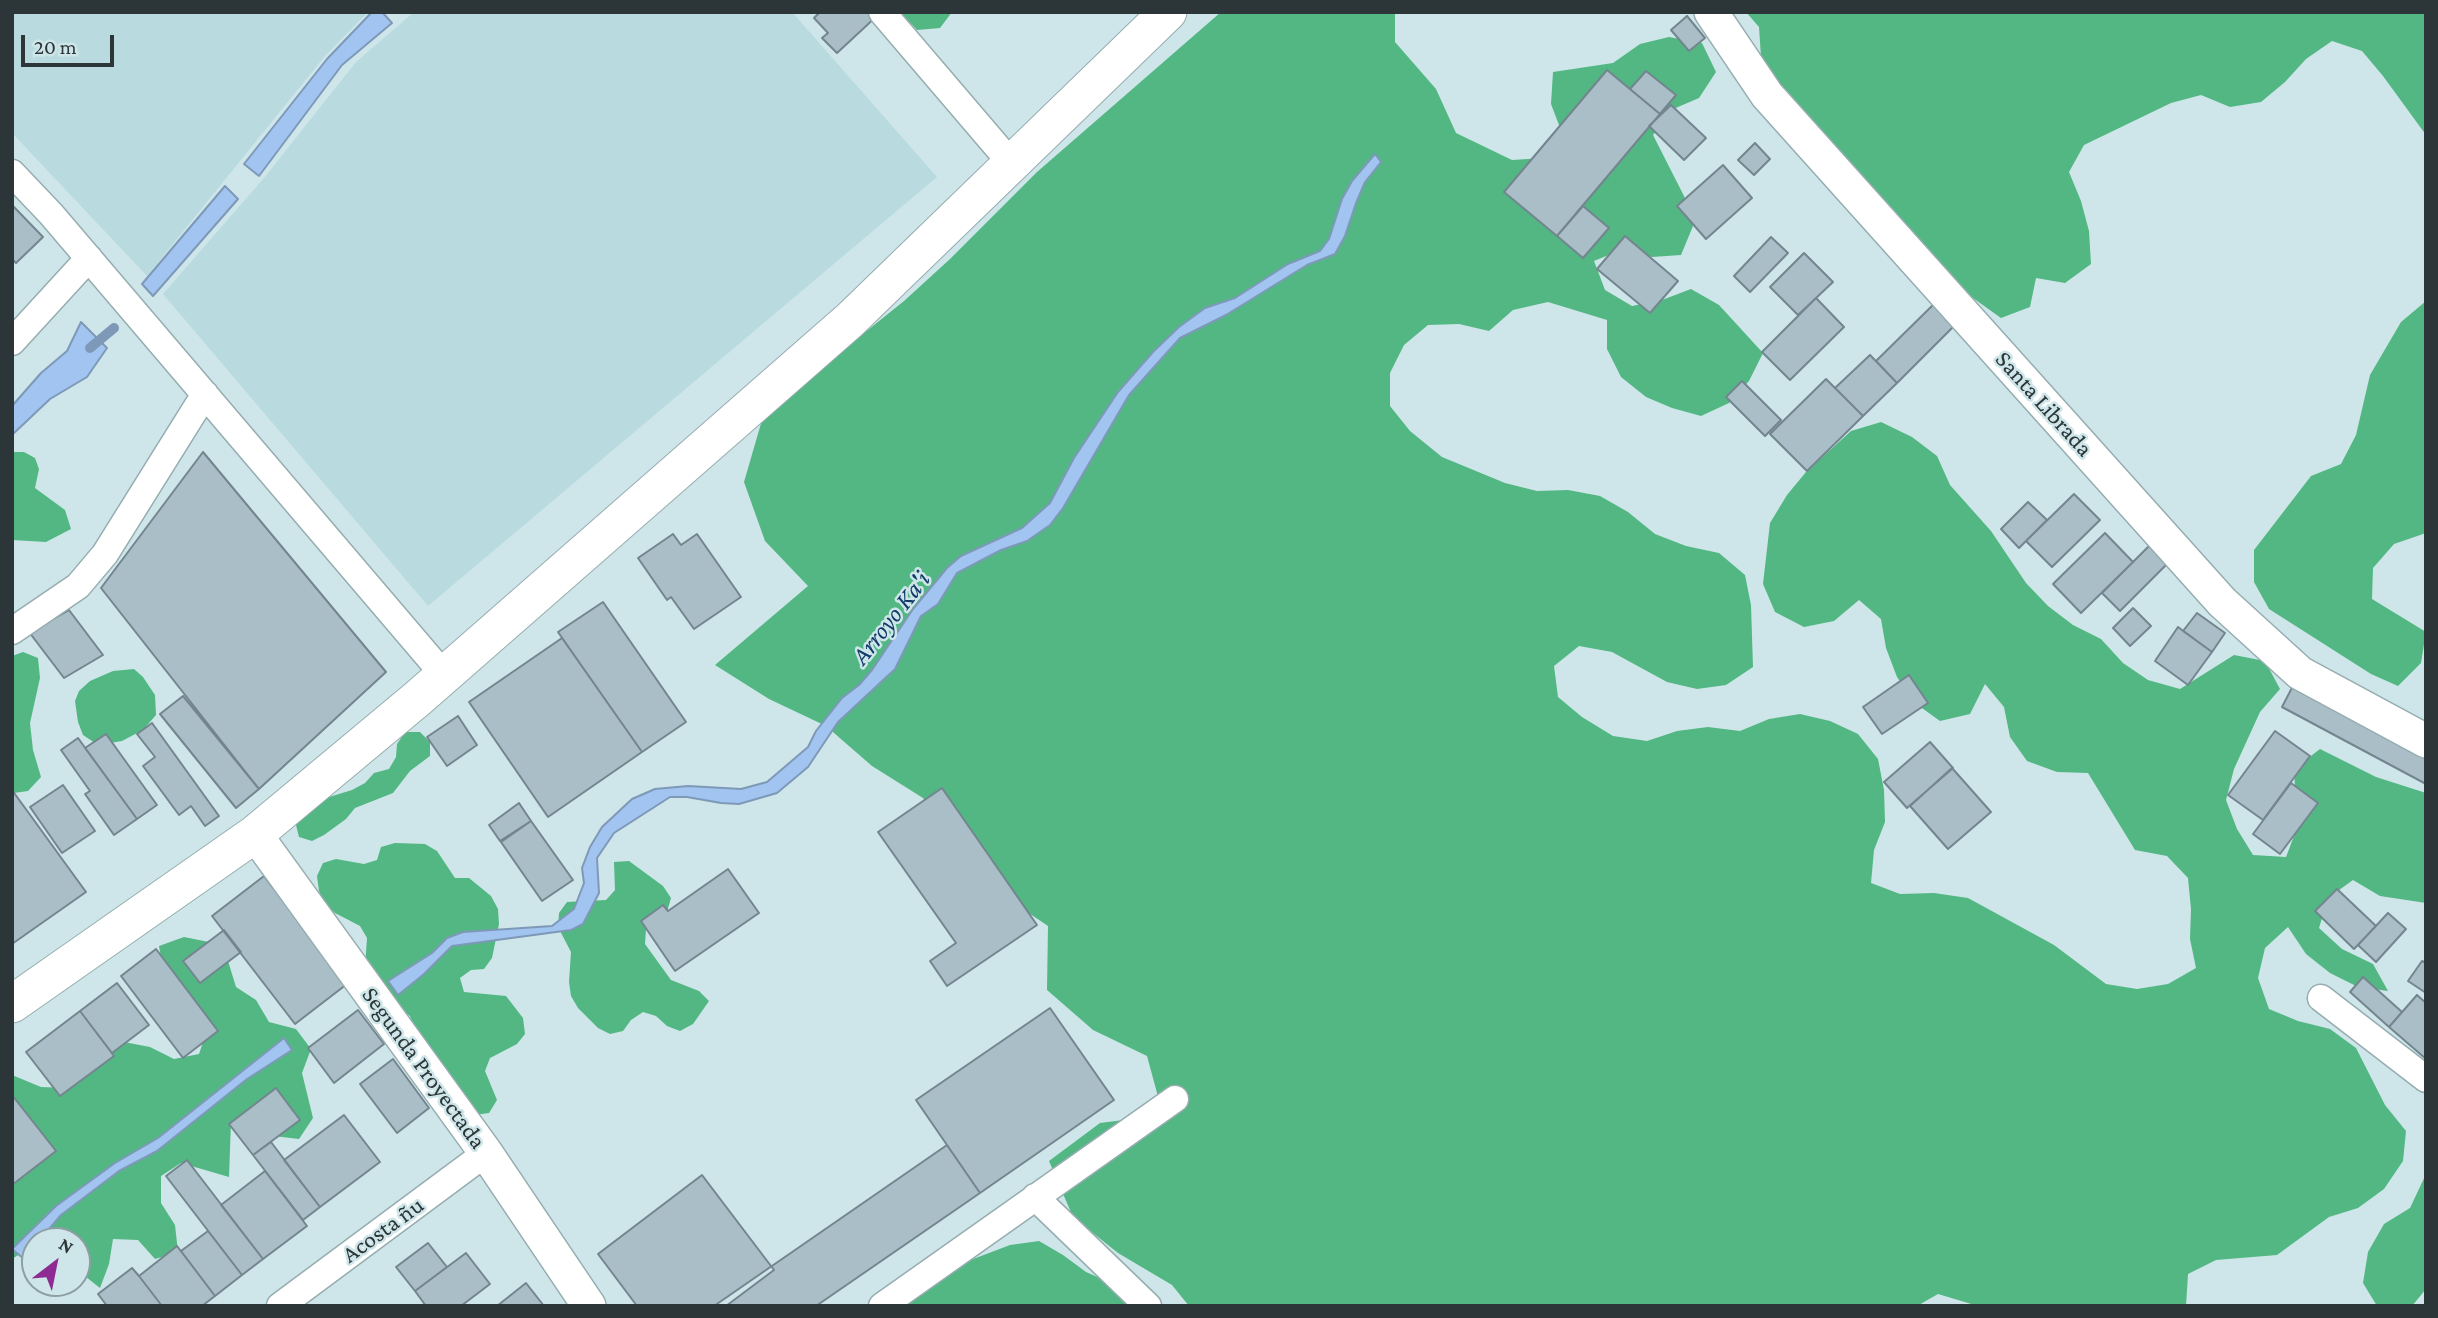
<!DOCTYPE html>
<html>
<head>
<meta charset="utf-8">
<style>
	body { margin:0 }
	#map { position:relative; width:2438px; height:1318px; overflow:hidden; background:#cee6e9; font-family:"Crimson Pro",serif }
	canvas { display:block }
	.frame { position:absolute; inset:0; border:14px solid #2c3537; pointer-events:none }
	.north { position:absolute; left:21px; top:1227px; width:70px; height:70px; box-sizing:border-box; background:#cee6e9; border:2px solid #8d9fa2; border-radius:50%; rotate:32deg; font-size:19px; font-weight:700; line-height:28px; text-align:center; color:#2c3537 }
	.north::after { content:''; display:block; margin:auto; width:24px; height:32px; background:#8d2b93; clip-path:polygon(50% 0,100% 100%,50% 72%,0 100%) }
	.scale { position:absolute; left:21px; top:35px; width:93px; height:32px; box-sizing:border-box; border:4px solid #2c3537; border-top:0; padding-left:9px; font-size:21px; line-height:24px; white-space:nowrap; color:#2c3537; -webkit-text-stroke:5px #cee6e9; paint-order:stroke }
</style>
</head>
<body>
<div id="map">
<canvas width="2438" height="1318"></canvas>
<div class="frame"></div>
<div class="north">N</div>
<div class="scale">20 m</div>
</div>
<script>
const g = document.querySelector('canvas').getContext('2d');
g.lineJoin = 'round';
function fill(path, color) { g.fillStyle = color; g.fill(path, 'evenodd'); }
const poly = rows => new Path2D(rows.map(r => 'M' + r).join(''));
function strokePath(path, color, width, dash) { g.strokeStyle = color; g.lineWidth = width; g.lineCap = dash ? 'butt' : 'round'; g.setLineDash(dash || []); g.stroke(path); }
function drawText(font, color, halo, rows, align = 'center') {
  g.font = font + ' "Crimson Pro",serif'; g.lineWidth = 5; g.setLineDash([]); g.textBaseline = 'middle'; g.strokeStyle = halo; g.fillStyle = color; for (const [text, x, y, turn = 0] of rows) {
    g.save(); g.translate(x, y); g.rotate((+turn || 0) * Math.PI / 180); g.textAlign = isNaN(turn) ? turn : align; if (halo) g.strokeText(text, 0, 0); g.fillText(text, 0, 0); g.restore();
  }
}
fill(poly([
	[12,12,368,12,325,56,147,276,12,133],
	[414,12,792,12,937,177,428,606,163,294,264,178,356,62]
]), '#b9dbdf');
fill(poly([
	[900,12,952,12,940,28,917,30],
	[1221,12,1395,12,1395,42,1436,89,1456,133,1512,160,1543,158,1562,133,1551,104,1553,72,1613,63,1640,44,1669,37,1702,43,1716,72,1699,98,1671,110,1653,135,1684,196,1693,226,1681,255,1652,257,1623,249,1594,261,1605,290,1632,306,1662,300,1691,289,1719,305,1763,353,1749,381,1729,403,1701,416,1672,408,1646,397,1621,377,1607,349,1607,320,1548,302,1513,310,1489,331,1459,324,1428,325,1404,345,1390,373,1390,406,1410,431,1442,457,1505,483,1537,491,1568,490,1600,496,1628,512,1655,534,1686,546,1719,553,1745,575,1751,605,1753,667,1726,685,1697,689,1667,682,1612,652,1579,646,1554,666,1558,697,1582,717,1613,736,1647,741,1677,731,1708,727,1740,731,1769,719,1800,714,1830,721,1858,734,1878,759,1884,790,1885,822,1874,850,1871,883,1900,894,1934,893,1968,898,2054,945,2106,984,2137,989,2168,984,2196,968,2190,939,2191,909,2188,878,2167,856,2135,850,2088,773,2057,772,2027,761,2010,737,2004,707,1985,684,1970,714,1940,721,1915,703,1897,677,1886,648,1881,619,1859,600,1834,621,1804,627,1775,612,1763,584,1770,523,1787,495,1806,472,1851,431,1881,422,1912,437,1937,456,1950,485,1991,531,2026,583,2048,606,2073,625,2101,639,2123,663,2148,680,2180,689,2234,655,2265,661,2280,689,2260,712,2234,769,2226,800,2237,829,2253,855,2286,857,2297,828,2294,769,2320,749,2376,777,2426,793,2426,903,2380,896,2353,880,2328,898,2319,928,2342,949,2373,964,2388,991,2358,987,2330,973,2306,954,2288,927,2265,948,2258,978,2269,1009,2298,1021,2330,1029,2356,1048,2385,1105,2406,1131,2403,1161,2384,1189,2358,1208,2329,1217,2277,1255,2216,1260,2188,1274,2186,1306,1978,1306,1938,1294,1917,1306,1189,1306,1172,1285,1118,1253,1073,1217,1049,1161,1100,1123,1163,1115,1147,1056,1093,1030,1047,990,1048,926,999,893,954,852,923,798,872,766,826,726,769,699,715,665,808,586,765,541,744,482,762,420,808,378,904,301,950,259,1037,172],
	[1746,12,2426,12,2426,135,2383,76,2362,51,2332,41,2306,59,2285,82,2261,102,2230,107,2201,95,2171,103,2084,145,2069,172,2081,201,2089,231,2091,264,2065,283,2036,278,2030,307,2001,318,1952,283,1756,87,1761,57,1759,27],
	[2426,301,2426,533,2394,544,2373,568,2372,599,2426,632,2421,663,2398,686,2371,674,2269,609,2254,582,2254,550,2311,476,2341,464,2356,435,2370,375,2401,322],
	[12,452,24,452,35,458,39,469,35,488,65,510,71,529,46,542,12,540],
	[23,652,38,658,40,678,30,723,33,750,41,777,28,791,14,793,12,656],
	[134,669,143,677,155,695,156,715,143,730,122,741,98,745,83,735,78,722,75,701,79,691,90,681,113,671],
	[405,732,420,732,430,742,430,756,410,771,393,793,355,808,346,819,324,835,312,841,299,837,296,825,303,813,326,798,352,790,365,783,374,773,389,769,396,757,397,744],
	[395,843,425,844,437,851,455,878,469,878,491,896,498,909,499,924,492,958,484,969,471,970,460,978,464,992,506,996,523,1018,525,1034,517,1044,490,1058,485,1071,497,1100,489,1113,474,1115,415,1031,410,1016,376,992,365,967,367,938,360,926,335,913,324,904,319,891,317,876,323,863,336,859,364,864,377,860,381,847],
	[629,861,663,886,671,898,667,912,646,929,645,944,671,980,699,991,709,1001,693,1024,680,1031,667,1026,656,1016,643,1012,631,1020,623,1031,610,1034,598,1028,578,1008,571,996,569,982,571,952,558,927,559,913,567,902,606,900,615,890,614,862],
	[184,937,209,942,228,961,236,987,256,1000,269,1022,296,1029,311,1049,302,1073,313,1118,299,1139,274,1136,255,1123,231,1122,229,1177,181,1163,161,1176,161,1203,175,1225,178,1252,155,1259,138,1240,113,1239,109,1264,100,1288,81,1273,77,1258,77,1241,68,1241,60,1231,40,1241,35,1241,35,1244,12,1259,12,1075,41,1087,68,1088,99,1051,124,1042,150,1047,174,1059,199,1054,207,1030,163,970,159,946],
	[2426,1174,2426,1289,2412,1306,2377,1306,2363,1283,2368,1252,2384,1224,2410,1208],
	[1039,1241,1063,1255,1086,1272,1111,1283,1141,1306,868,1306,926,1277,1010,1245]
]), '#52b783');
const water = poly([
	[372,12,382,12,392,23,342,65,259,176,244,164,327,59,372,12],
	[1375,154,1381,162,1365,182,1356,203,1345,236,1335,254,1307,265,1226,315,1180,338,1129,395,1063,508,1050,525,1027,541,1001,550,957,573,938,604,921,616,895,669,838,722,808,767,777,793,739,804,721,803,687,797,670,797,614,833,597,858,599,893,583,924,571,930,452,946,424,974,398,995,388,981,432,953,447,938,463,932,552,926,574,909,584,883,582,868,590,847,602,827,632,799,655,789,688,786,741,789,767,782,808,747,816,731,842,698,859,685,872,670,913,609,947,568,961,556,1022,528,1050,503,1074,458,1118,392,1153,352,1179,327,1205,308,1235,298,1288,264,1320,251,1329,239,1342,199,1352,181,1375,154],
	[225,186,238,199,153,296,142,284,225,186],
	[81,322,107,348,87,377,50,399,12,435,12,406,41,373,67,351,81,322],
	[284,1038,292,1050,247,1079,157,1151,119,1171,61,1215,39,1241,35,1241,35,1246,24,1259,12,1249,56,1206,115,1163,158,1138,284,1038]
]);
fill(water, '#a1c4f0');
strokePath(water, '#7e99b8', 2);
strokePath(poly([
	[90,348,114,328]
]), '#7e99b8', 10);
const building = poly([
	[820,12,878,12,879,14,837,53,822,38,828,33,814,18,820,12],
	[1687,16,1705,38,1689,51,1671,30,1687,16],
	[1607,70,1660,114,1557,236,1504,192,1607,70],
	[1646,71,1676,95,1660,114,1630,89,1646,71],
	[1671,105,1706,138,1684,160,1649,126,1671,105],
	[1755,143,1770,159,1754,175,1738,160,1755,143],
	[1723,165,1752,198,1706,239,1677,206,1723,165],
	[12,205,43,237,16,263,12,259,12,205],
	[1583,206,1609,228,1583,258,1557,236,1583,206],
	[1625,236,1678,281,1650,313,1597,269,1625,236],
	[1771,237,1788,253,1750,292,1734,276,1771,237],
	[1804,253,1833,282,1798,315,1770,287,1804,253],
	[1816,298,1844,327,1790,380,1762,352,1816,298],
	[1937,301,1958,322,1897,383,1876,361,1937,301],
	[1870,355,1897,383,1863,416,1835,388,1870,355],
	[1826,379,1863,416,1807,471,1770,434,1826,379],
	[1742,381,1781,420,1765,436,1726,397,1742,381],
	[203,452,386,672,259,789,101,588,203,452],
	[2074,494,2100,520,2052,567,2026,541,2074,494],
	[2028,502,2047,520,2019,548,2001,529,2028,502],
	[2105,533,2133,562,2081,613,2053,584,2105,533],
	[673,534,681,545,697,534,741,597,694,629,671,597,667,600,638,558,673,534],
	[2150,545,2168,563,2120,611,2102,593,2150,545],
	[603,602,686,722,642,752,558,632,603,602],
	[2133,608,2151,626,2130,646,2113,628,2133,608],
	[69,610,103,655,64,678,29,632,69,610],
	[2197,613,2225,633,2212,652,2183,631,2197,613],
	[2178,627,2212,652,2188,685,2155,661,2178,627],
	[562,638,642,752,548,817,469,702,562,638],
	[1909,675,1928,703,1882,734,1863,707,1909,675],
	[2297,678,2426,747,2426,784,2282,707,2297,678],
	[183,696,259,789,236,808,160,714,183,696],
	[458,716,477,745,447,766,427,737,458,716],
	[152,723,219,816,205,826,191,806,179,815,143,766,155,757,137,734,152,723],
	[2275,731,2310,756,2263,820,2228,795,2275,731],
	[106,734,157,805,137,819,85,748,106,734],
	[78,738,137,819,114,835,85,794,90,791,61,750,78,738],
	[1930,742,1953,768,1907,808,1884,782,1930,742],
	[1952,768,1991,812,1948,849,1910,806,1952,768],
	[2291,783,2318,803,2280,854,2253,834,2291,783],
	[63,785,95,831,62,853,30,807,63,785],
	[942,788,1037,925,947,986,930,961,956,943,878,832,942,788],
	[12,790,86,892,12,944,12,790],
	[519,803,531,821,500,841,489,825,519,803],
	[531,821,573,880,542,901,501,842,531,821],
	[728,869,759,913,675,971,641,921,663,905,668,911,728,869],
	[264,876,347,984,295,1024,212,916,264,876],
	[2337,889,2376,926,2354,949,2315,911,2337,889],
	[2388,913,2406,929,2376,962,2358,945,2388,913],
	[224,930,241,952,200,983,183,961,224,930],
	[156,949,218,1031,183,1058,121,976,156,949],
	[2422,961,2426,963,2426,993,2408,981,2422,961],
	[2363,977,2402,1012,2389,1027,2350,992,2363,977],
	[117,983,149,1025,112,1053,80,1011,117,983],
	[2417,995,2426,1003,2426,1059,2389,1027,2417,995],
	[1050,1008,1114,1100,980,1193,916,1100,1050,1008],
	[358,1010,384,1044,334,1083,308,1048,358,1010],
	[80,1011,114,1056,60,1096,26,1052,80,1011],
	[393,1059,429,1108,397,1133,360,1084,393,1059],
	[276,1088,300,1120,253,1155,229,1124,276,1088],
	[12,1095,56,1151,12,1185,12,1095],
	[344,1115,380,1162,320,1207,284,1160,344,1115],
	[271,1142,320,1207,303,1220,253,1155,271,1142],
	[947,1145,980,1193,816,1306,714,1306,947,1145],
	[187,1160,263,1259,242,1275,166,1176,187,1160],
	[265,1171,307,1226,263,1259,221,1205,265,1171],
	[702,1175,774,1270,726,1306,637,1306,598,1254,702,1175],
	[208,1231,242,1275,215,1296,181,1251,208,1231],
	[428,1243,447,1267,415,1291,396,1267,428,1243],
	[177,1246,215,1296,202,1306,162,1306,139,1276,177,1246],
	[466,1253,490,1284,461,1306,426,1306,415,1291,466,1253],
	[132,1268,139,1276,162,1306,107,1306,98,1294,132,1268],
	[526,1283,544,1306,497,1306,526,1283]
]);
fill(building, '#aabec8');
strokePath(building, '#73858f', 2);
const minor = poly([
	[882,12,1011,163],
	[12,173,51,214,444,675],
	[12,342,89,258],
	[12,631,78,586,105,554,205,394],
	[2321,998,2426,1079],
	[1035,1197,1148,1306],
	[280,1306,486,1153],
	[882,1306,1175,1099]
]);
const tertiary = poly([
	[1711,12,1767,95,2222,602,2300,673,2426,741],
	[255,834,486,1153,589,1306]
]);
const secondary = poly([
	[12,1004,255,834,417,699,850,320,1168,12]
]);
strokePath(minor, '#96adb0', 29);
strokePath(tertiary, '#96adb0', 36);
strokePath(secondary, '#96adb0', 39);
strokePath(minor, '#fff', 26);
strokePath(tertiary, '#fff', 33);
strokePath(secondary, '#fff', 37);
drawText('24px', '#2c3537', '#cee6e9', [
	["Santa Librada",2044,404,48],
	["Segunda Proyectada",424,1068,54],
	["Acosta ñu",383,1230,-36]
]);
drawText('italic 26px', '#123b69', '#cee6e9', [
	["Arroyo Ka'i",891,618,-52]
]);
</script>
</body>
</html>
